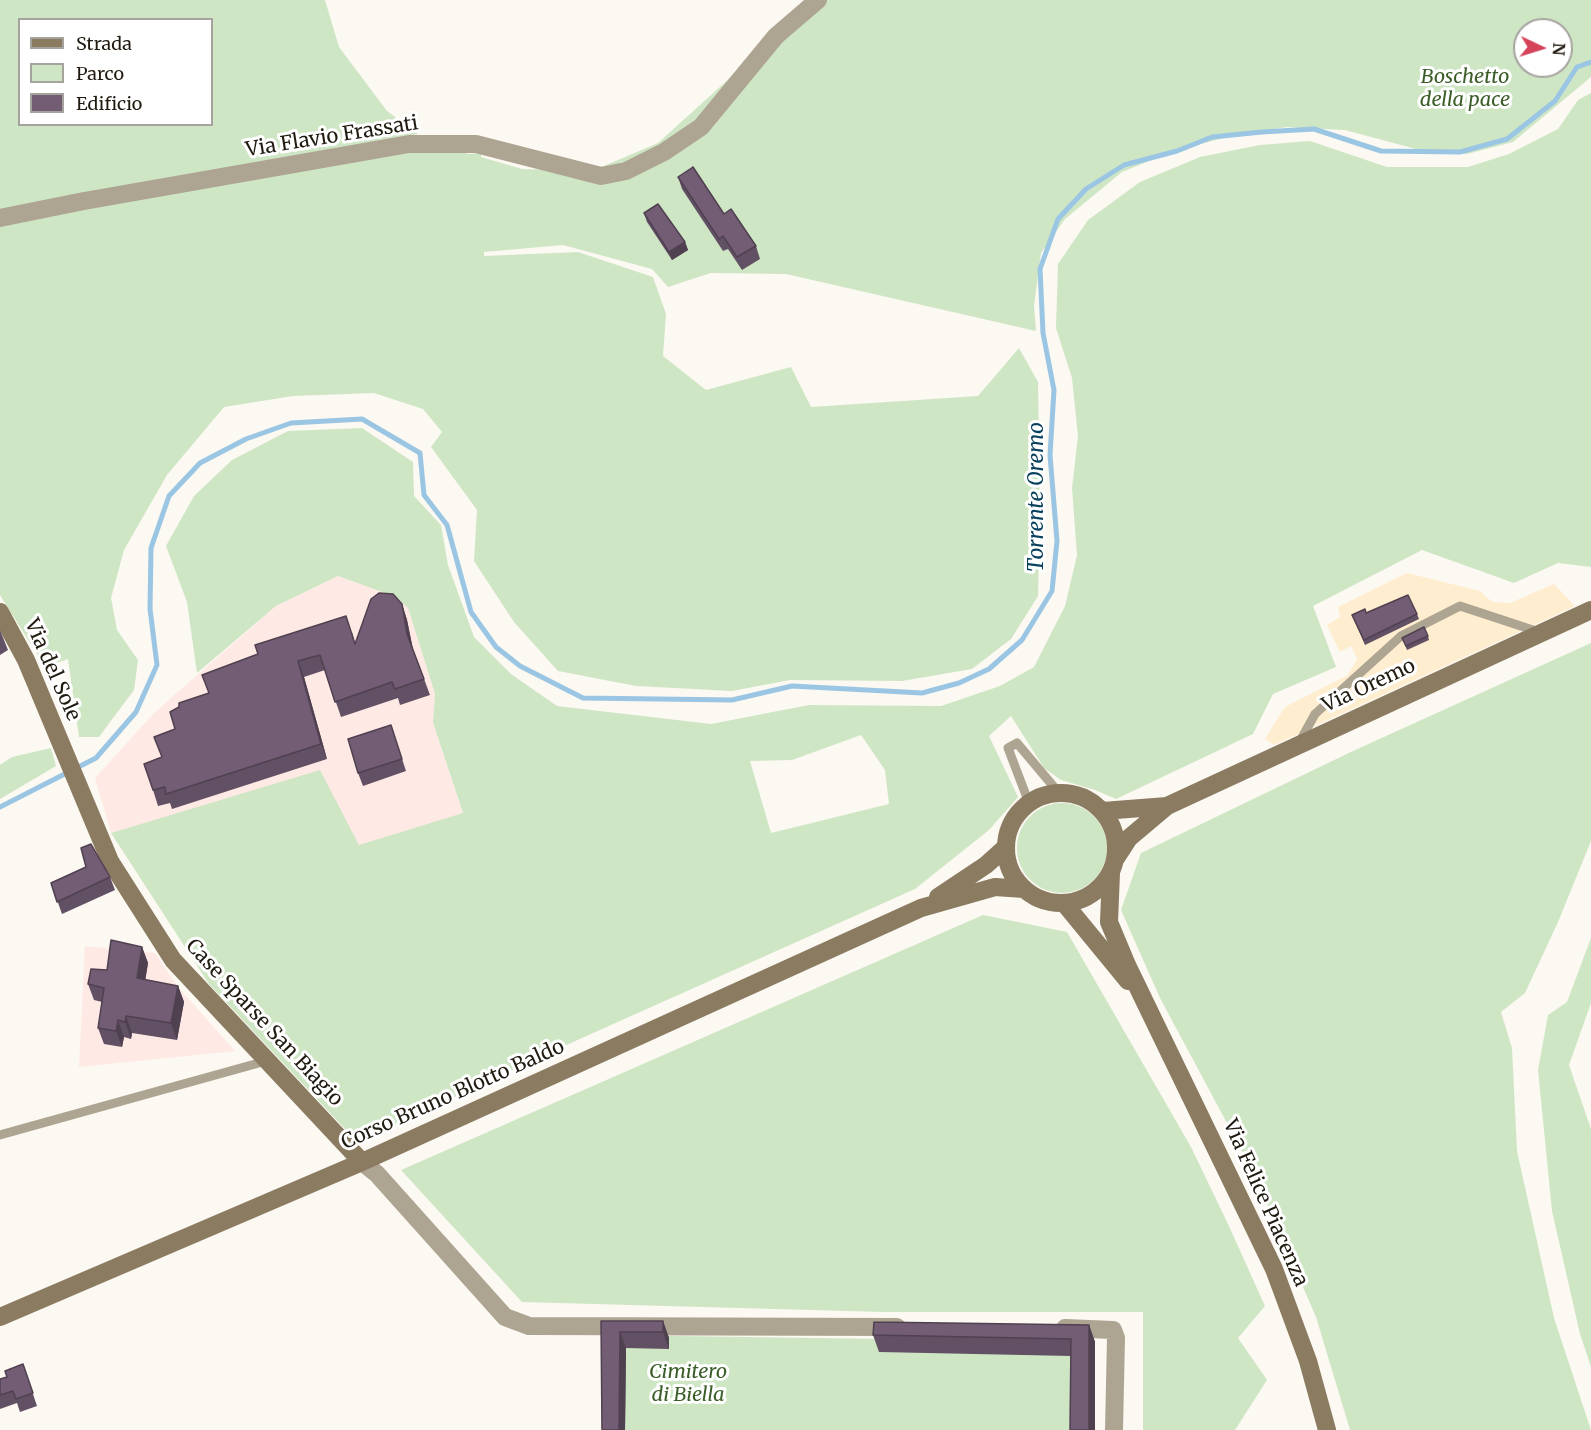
<!DOCTYPE html>
<html>
<head>
<meta charset="utf-8">
<style>
	body { margin:0 }
	#map { position:relative; width:1591px; height:1430px; overflow:hidden; background:#fcf8f2; font-family:Merriweather,serif }
	canvas { display:block }
	.legend { position:absolute; left:18px; top:18px; width:195px; height:108px; box-sizing:border-box; background:#fff; border:2px solid #a6a39f; margin:0; padding:8px 10px; list-style:none; font-size:18px; color:#211a10 }
	.legend li { display:flex; align-items:center; gap:12px; height:30px }
	.legend b { width:30px; border:2px solid #a6a39f }
	.north { position:absolute; left:1513px; top:18px; width:60px; height:60px; box-sizing:border-box; background:#fff; border:2px solid #a6a39f; border-radius:50%; rotate:94deg; font-size:16px; font-weight:700; line-height:24px; text-align:center; color:#211a10 }
	.north::after { content:''; display:block; margin:auto; width:21px; height:27px; background:#d4435a; clip-path:polygon(50% 0,100% 100%,50% 72%,0 100%) }
</style>
</head>
<body>
<div id="map">
<canvas width="1591" height="1430"></canvas>
<ul class="legend">
<li><b style="height:8px;background:#8a7b61"></b>Strada</li>
<li><b style="height:16px;background:#cfe6c5"></b>Parco</li>
<li><b style="height:16px;background:#725d74"></b>Edificio</li>
</ul>
<div class="north">N</div>
</div>
<script>
const g = document.querySelector('canvas').getContext('2d');
g.lineJoin = 'round';
function fill(path, color) { g.fillStyle = color; g.fill(path, 'evenodd'); }
const poly = rows => new Path2D(rows.map(r => 'M' + r).join(''));
function strokePath(path, color, width, dash) { g.strokeStyle = color; g.lineWidth = width; g.lineCap = dash ? 'butt' : 'round'; g.setLineDash(dash || []); g.stroke(path); }
function drawText(font, color, halo, rows, align = 'center') {
  g.font = font + ' Merriweather,serif'; g.lineWidth = 6; g.setLineDash([]); g.textBaseline = 'middle'; g.strokeStyle = halo; g.fillStyle = color; for (const [text, x, y, turn = 0] of rows) {
    g.save(); g.translate(x, y); g.rotate((+turn || 0) * Math.PI / 180); g.textAlign = isNaN(turn) ? turn : align; if (halo) g.strokeText(text, 0, 0); g.fillText(text, 0, 0); g.restore();
  }
}
fill(poly([
	[1407,573,1480,591,1492,602,1510,603,1554,584,1575,606,1274,745,1265,739,1285,707,1348,675,1357,659,1351,646,1340,652,1327,625,1340,617,1338,607]
]), '#ffedcf');
fill(poly([
	[338,576,396,597,408,608,435,694,433,724,463,814,359,846,199,808,111,833,95,778,154,713,276,606],
	[85,946,155,953,178,987,235,1051,79,1067]
]), '#ffe9e5');
fill(poly([
	[0,0,325,0,339,47,387,111,418,134,0,211],
	[20,20,212,20,212,124,20,124],
	[816,0,1591,0,1591,77,1513,142,1467,154,1416,149,1345,130,1287,127,1235,135,1174,151,1122,172,1065,219,1041,253,1034,306,1036,331,786,274,711,273,668,287,652,269,563,245,484,252,484,256,578,252,653,277,666,314,663,356,706,390,791,367,811,407,978,396,1019,348,1038,382,1040,508,1038,596,1011,639,972,669,902,681,790,680,732,691,636,686,558,671,514,622,474,561,477,510,431,447,442,432,423,409,374,393,293,396,224,407,167,475,124,550,111,598,117,630,138,660,134,690,99,737,79,737,68,659,45,667,0,595,0,214,420,139,469,154,481,153,481,157,522,169,592,171,658,143],
	[1525,30,1561,30,1561,66,1525,66],
	[1591,93,1591,567,1558,563,1514,583,1422,550,1313,606,1336,667,1273,694,1253,734,1116,799,1095,790,1061,780,1044,768,1011,716,989,736,1018,797,989,830,915,889,544,1055,358,1143,209,984,111,833,320,770,359,845,463,813,433,723,435,694,408,608,396,597,338,576,276,606,197,673,187,602,166,546,194,496,232,460,288,431,362,428,413,462,414,496,441,525,448,565,474,637,511,674,557,706,711,724,809,705,941,706,1000,686,1034,667,1065,606,1077,555,1072,488,1078,436,1072,378,1056,328,1058,264,1088,220,1140,182,1200,157,1260,145,1310,141,1387,167,1468,167,1509,154,1558,129,1578,100],
	[861,735,885,770,889,804,771,833,750,761,792,760],
	[1591,643,1591,841,1558,922,1525,993,1501,1012,1512,1048,1517,1151,1554,1318,1591,1430,1350,1430,1316,1317,1251,1168,1160,998,1121,910,1141,853,1353,751],
	[51,748,56,766,0,799,0,765,12,757],
	'1017 848a45 45 0 1 1 90 0a45 45 0 1 1-90 0Z',
	[983,915,1067,932,1191,1147,1228,1224,1265,1306,1238,1338,1267,1380,1235,1430,1143,1430,1143,1312,883,1312,522,1302,401,1170],
	[1591,938,1591,1003,1569,1065,1591,1129,1591,1367,1580,1334,1552,1211,1538,1070,1548,1015,1567,1002],
	[607,1335,1095,1342,1095,1430,608,1430]
]), '#cfe6c5');
strokePath(poly([
	[0,807,96,758,136,712,157,665,150,609,151,548,169,496,200,463,246,439,291,423,362,419,420,453,424,495,447,525,471,612,496,647,520,666,583,698,732,700,792,686,922,693,959,683,989,669,1022,640,1052,591,1057,541,1050,455,1054,390,1043,333,1040,269,1058,219,1086,189,1124,165,1177,151,1212,137,1262,132,1314,129,1381,151,1460,152,1507,139,1555,101,1577,67,1591,62]
]), '#9bc6e3', 5);
strokePath(poly([
	[1299,743,1315,714,1401,636,1460,606,1539,632],
	[1029,803,1008,748,1017,743,1059,793],
	[0,1135,266,1061]
]), '#aea492', 9);
strokePath(poly([
	[0,218,84,201,409,144,476,144,601,176,626,171,664,152,701,127,776,36,818,0],
	[362,1162,377,1174,505,1317,529,1326,897,1327],
	[1065,1328,1113,1330,1116,1338,1114,1430]
]), '#aea492', 18);
strokePath(poly([
	[0,612,26,660,110,861,173,960,362,1162],
	'1006 848a55 55 0 1 1 110 0a55 55 0 1 1-110 0Z',
	[1103,811,1167,806],
	[1116,858,1129,838,1167,806,1591,610],
	[1111,873,1109,922,1127,965,1274,1269,1308,1361,1327,1430],
	[938,897,986,865,1006,847],
	[1064,903,1128,981],
	[0,1317,362,1162,921,908,995,887,1024,889]
]), '#8a7b61', 18);
fill(poly([
	[678,177,724,214,756,246,760,259,742,270,728,249,723,251,682,189],
	[644,213,685,242,688,250,672,260,647,222],
	[402,604,407,620,413,649,430,695,400,705,398,698,341,717,325,670,304,677,327,759,172,809,170,803,158,806,153,790,161,757,175,729,209,693,352,632,355,643],
	[1366,613,1417,614,1419,619,1365,645,1354,620],
	[0,630,8,650,0,655],
	[1428,636,1429,640,1407,650,1402,638],
	[391,725,406,771,363,786,358,773],
	[86,867,110,877,115,890,62,914,51,883],
	[142,947,148,963,145,980,178,986,184,1002,177,1040,132,1033,131,1039,124,1037,122,1047,104,1044,98,1028,102,1002,94,1000,88,984],
	[601,1321,663,1321,669,1338,669,1349,626,1348,625,1430,602,1430],
	[1089,1325,1095,1342,1095,1430,1070,1430,1071,1356,879,1352,873,1335],
	[23,1364,37,1406,20,1412,17,1403,0,1409,0,1379,7,1377]
]), '#625064');
fill(poly([
	[685,242,688,250,672,260,669,252],
	[402,604,407,620,413,650,407,634],
	[298,661,304,677,327,759,321,744],
	[142,947,148,963,143,995,137,978],
	[178,986,184,1002,177,1040,171,1023],
	[126,1016,132,1033,131,1039,125,1022],
	[118,1020,124,1037,122,1047,116,1031],
	[663,1321,669,1338,669,1349,663,1332],
	[1089,1325,1095,1342,1095,1430,1089,1430],
	[620,1332,626,1348,625,1430,619,1430]
]), '#504151');
const building = poly([
	[693,167,724,214,731,209,756,246,737,257,723,236,719,239,678,177,693,167],
	[658,204,685,242,669,252,644,213,658,204],
	[379,593,393,594,402,604,407,634,424,679,395,689,392,682,335,702,320,655,298,661,321,744,166,794,165,787,153,790,144,764,162,757,154,737,175,729,170,712,179,707,179,703,209,693,202,675,258,654,255,645,346,616,355,644,371,599,379,593],
	[1408,595,1417,614,1364,640,1352,615,1365,609,1366,613,1408,595],
	[1424,627,1428,636,1406,646,1402,638,1424,627],
	[391,725,402,759,358,773,348,739,391,725],
	[91,844,110,877,57,902,51,883,86,867,81,848,91,844],
	[111,940,142,947,137,978,178,986,171,1023,126,1016,125,1022,118,1020,116,1031,98,1028,104,988,88,984,91,969,107,970,111,940],
	[601,1321,663,1321,663,1332,620,1332,619,1430,602,1430,601,1321],
	[874,1322,1089,1325,1089,1430,1070,1430,1071,1339,873,1335,874,1322],
	[23,1364,33,1393,16,1399,13,1391,0,1395,0,1379,7,1377,5,1371,23,1364]
]);
fill(building, '#725d74');
strokePath(building, '#504151', 1.5);
drawText('italic 20px', '#3b5e28', '#fff', [
	["Boschetto",1465,77],
	["della pace",1465,100],
	["Cimitero",688,1372],
	["di Biella",688,1395]
]);
drawText('20px', '#211a10', '#fff', [
	["Via Flavio Frassati",332,137,-9],
	["Via del Sole",52,670,66],
	["Via Oremo",1369,686,-25],
	["Case Sparse San Biagio",264,1023,47],
	["Corso Bruno Blotto Baldo",453,1095,-24],
	["Via Felice Piacenza",1265,1203,66]
]);
drawText('italic 21px', '#08405d', '#fff', [
	["Torrente Oremo",1037,497,-90]
]);
</script>
</body>
</html>
